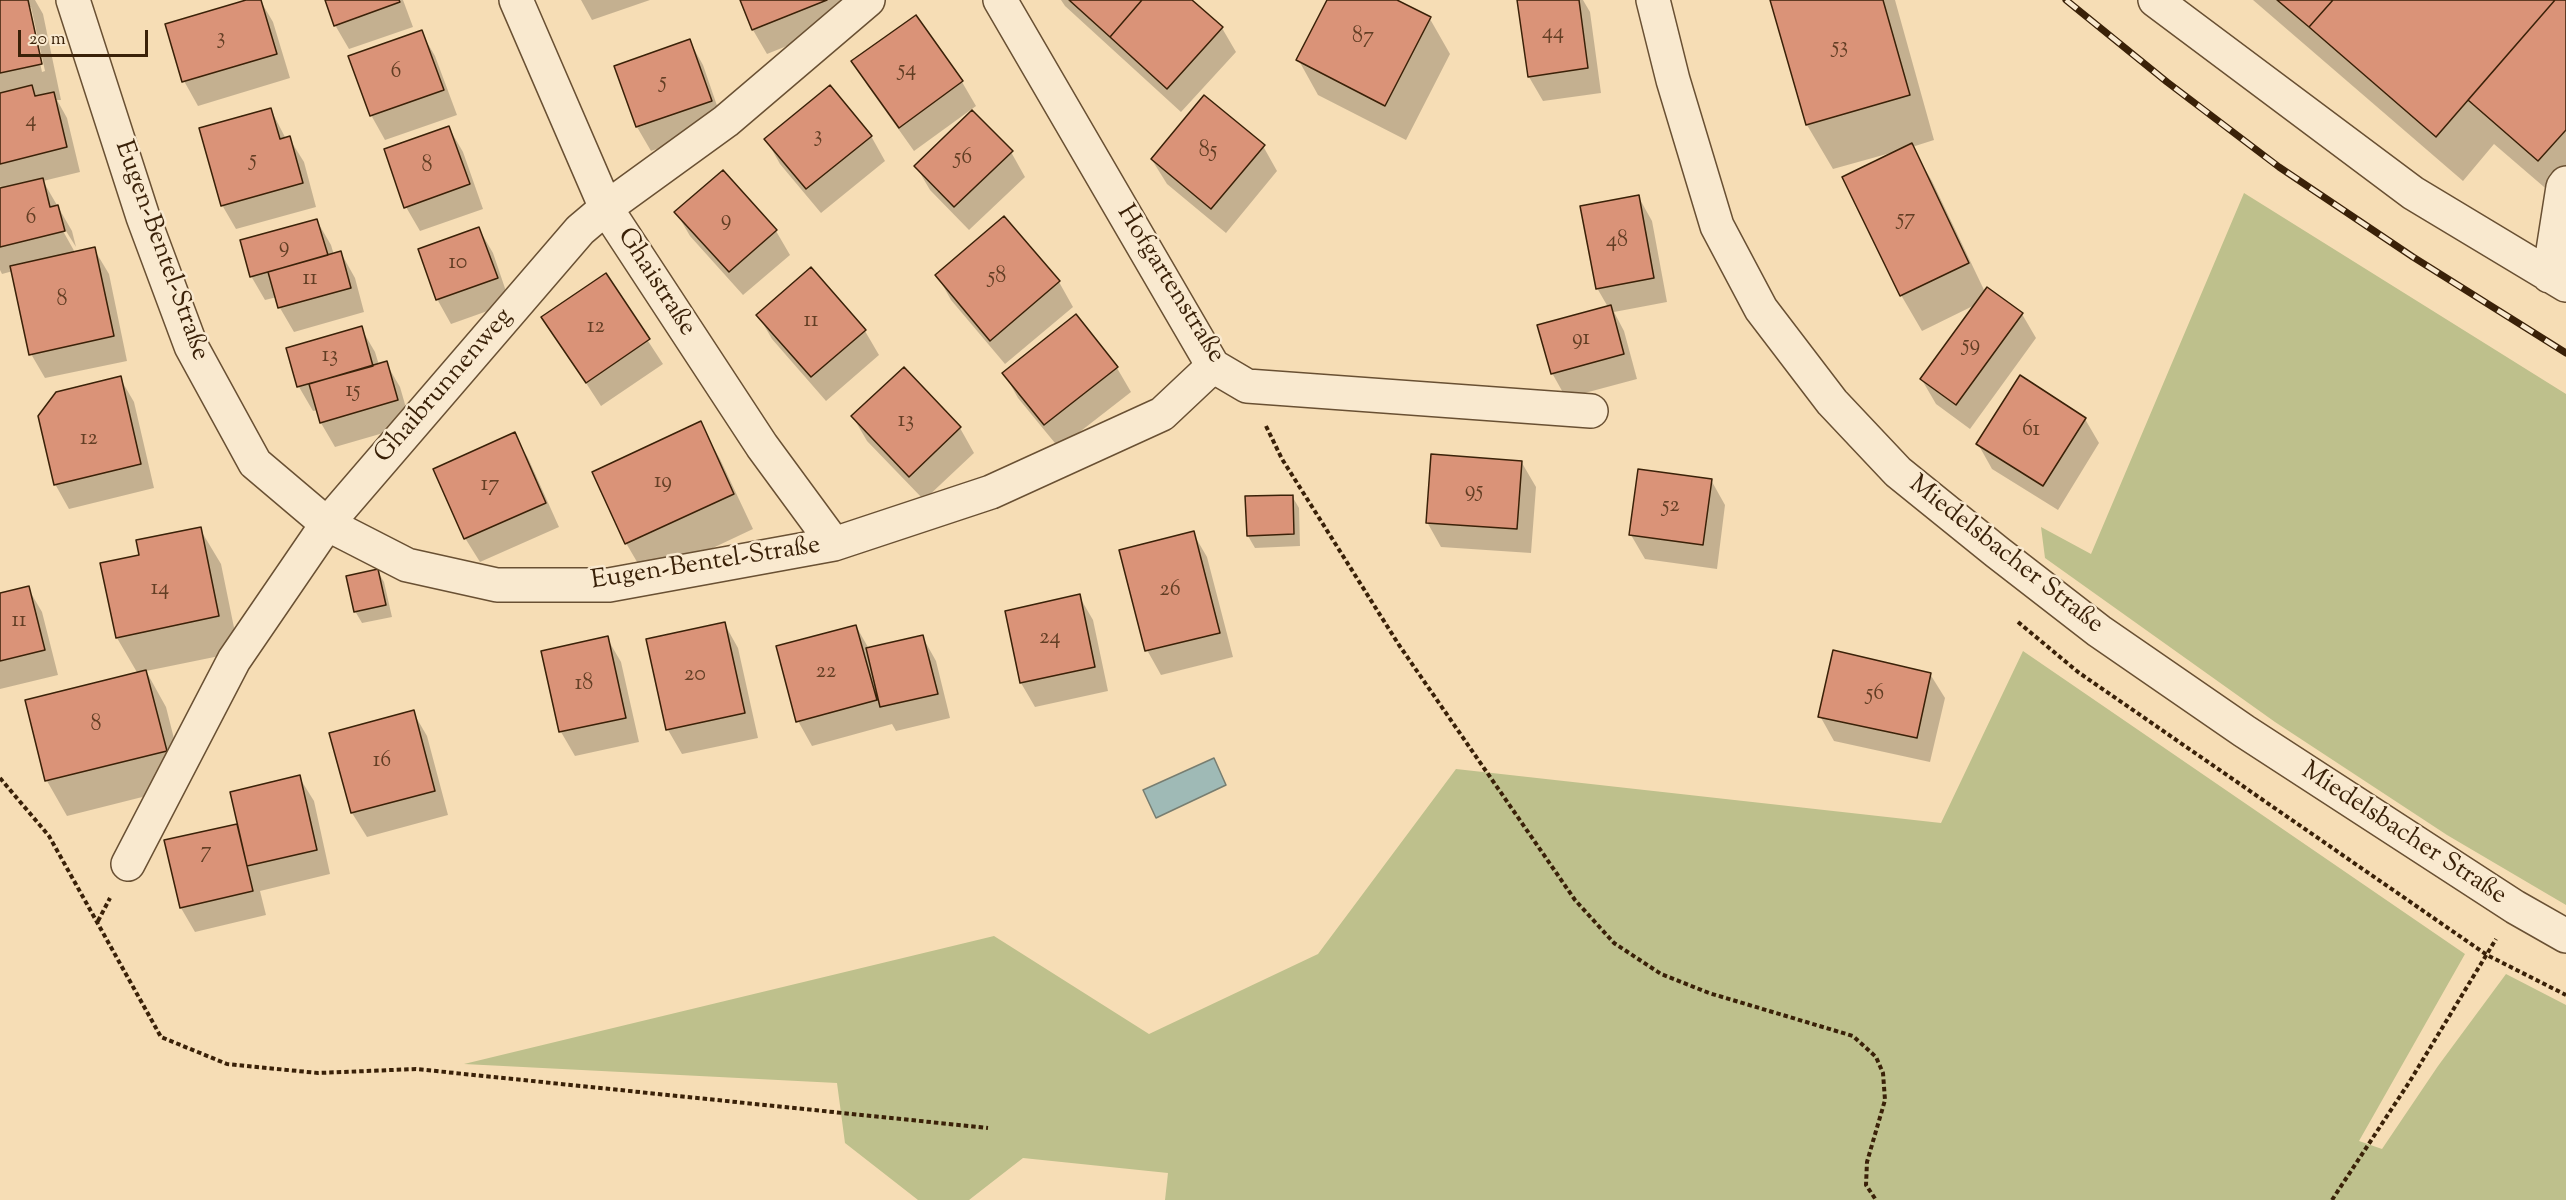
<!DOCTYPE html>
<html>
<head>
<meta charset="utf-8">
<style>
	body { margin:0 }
	#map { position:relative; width:2566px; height:1200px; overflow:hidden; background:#f6ddb5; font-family:"Sorts Mill Goudy",serif }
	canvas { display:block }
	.scale { position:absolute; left:18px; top:30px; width:130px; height:27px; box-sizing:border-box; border:3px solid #3a2108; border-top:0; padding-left:8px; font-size:18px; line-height:21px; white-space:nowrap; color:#3a2108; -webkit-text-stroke:4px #f9e9cf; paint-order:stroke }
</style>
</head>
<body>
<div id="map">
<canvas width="2566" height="1200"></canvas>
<div class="scale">20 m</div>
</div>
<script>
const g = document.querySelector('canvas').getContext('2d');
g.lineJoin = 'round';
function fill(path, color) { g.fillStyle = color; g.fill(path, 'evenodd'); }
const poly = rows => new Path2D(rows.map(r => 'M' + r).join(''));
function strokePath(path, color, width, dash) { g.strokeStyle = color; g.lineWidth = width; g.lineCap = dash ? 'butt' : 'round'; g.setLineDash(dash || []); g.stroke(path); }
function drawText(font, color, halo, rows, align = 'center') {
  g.font = font + ' "Sorts Mill Goudy",serif'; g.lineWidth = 5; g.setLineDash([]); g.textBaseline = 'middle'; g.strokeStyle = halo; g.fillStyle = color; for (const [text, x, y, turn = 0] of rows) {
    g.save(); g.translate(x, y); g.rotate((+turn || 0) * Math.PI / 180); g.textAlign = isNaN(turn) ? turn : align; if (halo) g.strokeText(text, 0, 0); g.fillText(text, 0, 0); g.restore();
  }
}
fill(poly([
	[2244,193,2566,394,2566,905,2447,835,2275,722,2045,558,2041,527,2091,554],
	[2023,651,2465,954,2359,1141,2382,1149,2438,1066,2506,974,2566,1005,2566,1200,1165,1200,1168,1173,1023,1158,969,1200,918,1200,845,1143,837,1083,464,1064,994,936,1149,1034,1318,954,1456,769,1941,823]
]), '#bec08c');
const water = poly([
	[1214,758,1226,785,1156,818,1143,790,1214,758]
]);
fill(water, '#9fbab6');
strokePath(water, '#777d70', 1.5);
fill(poly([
	[0,0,35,0,43,14,61,100,57,100,67,118,80,172,43,181,72,231,76,247,66,231,63,231,77,256,94,249,109,274,127,361,45,378,31,354,13,271,2,274,0,270,0,190,2,189,0,186],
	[28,7,31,7,45,71,42,72],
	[251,0,260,0,273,22,290,78,198,106,184,81],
	[326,0,403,0,413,27,349,49,335,25],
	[581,0,650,0,592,20],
	[741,0,849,0,856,18,767,54,753,30],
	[1061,0,1189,0,1222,28,1236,52,1181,112,1065,6],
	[1328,0,1394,0,1430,19,1450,54,1406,140,1318,95,1298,59],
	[1518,0,1583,0,1590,12,1601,93,1543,101,1529,77],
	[1772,0,1895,0,1934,140,1912,147,1932,181,1985,292,2022,314,2036,338,1970,429,1936,404,1922,380,1977,304,1922,331,1901,295,1844,178,1894,152,1833,169,1807,125],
	[2253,0,2566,0,2566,204,2565,205,2494,144,2463,181],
	[916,17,962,82,976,106,914,151,867,85,853,61],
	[421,32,435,56,457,115,385,140,371,115],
	[689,40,703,65,724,126,651,151,637,127,616,67],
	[271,110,286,139,289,138,304,162,316,207,236,229,222,205],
	[449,128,463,152,483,209,420,231,406,207],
	[871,136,885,161,821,213,780,164,766,139],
	[1263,146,1277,171,1226,233,1167,184,1152,160],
	[1011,152,1025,177,969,230,930,190,916,166],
	[723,172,776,231,790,255,743,295,690,236,676,212],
	[1638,196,1652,221,1667,302,1614,312,1624,331,1637,379,1566,398,1552,373,1608,307,1597,288],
	[1004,218,1059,282,1073,307,1005,364,951,300,937,275],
	[317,221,331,245,334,255,341,253,355,278,364,312,294,332,280,308,277,297,265,300,251,276],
	[479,229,493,253,510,303,451,324,437,299],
	[605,275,663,364,601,406,543,317],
	[758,315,865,331,879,355,826,401,772,339],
	[361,328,375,352,379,365,386,363,400,387,411,425,335,447,321,423,318,410,313,411,299,387,288,349],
	[1117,368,1131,392,1059,448,1018,398,1004,373],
	[903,369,960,428,974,453,924,500,867,441,853,417],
	[120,378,134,402,154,488,69,509,55,484],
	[2085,419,2099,443,2058,510,1992,469,1978,444],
	[700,423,720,459,753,529,647,579,626,543],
	[514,434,528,458,559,527,480,562,465,538],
	[1522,463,1536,487,1531,553,1441,547,1427,522],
	[1711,480,1725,505,1717,569,1645,559,1631,535],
	[1292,496,1299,508,1300,546,1255,548,1248,536],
	[200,529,221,564,239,652,146,671,166,707,186,786,67,816,47,781,138,674,117,638,141,556],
	[1193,533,1207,557,1233,657,1161,675,1147,650],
	[377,570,384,582,392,617,362,623,355,611],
	[28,588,42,612,58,675,0,689,0,595],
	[1079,596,1093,620,1108,691,1035,707,1021,683],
	[724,623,738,648,758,738,682,754,668,730,648,640],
	[856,626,869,649,922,636,936,661,950,718,896,731,892,724,812,746,798,721],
	[607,638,621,662,639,742,575,756,561,732],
	[1930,674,1945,698,1930,762,1834,741,1820,716],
	[413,712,427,736,448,815,367,837,352,813,331,734],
	[299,777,314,801,330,874,260,891,266,915,195,932,181,908,166,841,239,825]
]), '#0003');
const building = poly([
	[0,0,28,0,42,64,0,73,0,0],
	[246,0,261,0,277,54,182,82,165,24,246,0],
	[325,0,399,0,400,2,334,26,325,0],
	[740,0,827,0,752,30,740,0],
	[1069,0,1142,0,1110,37,1069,0],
	[1142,0,1192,0,1223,27,1167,89,1110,37,1142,0],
	[1327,0,1397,0,1431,17,1385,106,1296,60,1327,0],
	[1517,0,1579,0,1588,68,1528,77,1517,0],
	[1770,0,1883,0,1910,95,1806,125,1770,0],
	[2277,0,2333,0,2309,27,2277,0],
	[2333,0,2555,0,2436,137,2309,27,2333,0],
	[2555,0,2566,0,2566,130,2538,161,2468,100,2555,0],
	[916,15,963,81,899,128,851,61,916,15],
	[422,30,444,90,370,116,348,56,422,30],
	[690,39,712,101,636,127,614,66,690,39],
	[32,85,35,96,54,92,67,147,0,164,0,93,32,85],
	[830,85,872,136,806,189,764,139,830,85],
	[1204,95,1265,145,1211,209,1151,159,1204,95],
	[271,108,280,139,290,136,303,183,221,206,199,128,271,108],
	[972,110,1013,151,954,207,914,166,972,110],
	[449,126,470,184,404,208,384,149,449,126],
	[1912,143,1969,263,1900,296,1842,177,1912,143],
	[723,170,777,230,729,272,674,212,723,170],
	[43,178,50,207,58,205,65,231,0,247,0,188,43,178],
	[1639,195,1654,278,1596,289,1580,206,1639,195],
	[1004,216,1060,281,990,341,935,275,1004,216],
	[317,219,328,255,250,277,240,240,317,219],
	[479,227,498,278,436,300,418,249,479,227],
	[95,247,114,336,29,355,10,266,95,247],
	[341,251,351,288,278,308,268,272,341,251],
	[811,267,866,330,811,377,756,315,811,267],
	[606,273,650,339,586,383,541,317,606,273],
	[1987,287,2023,313,1956,405,1920,379,1987,287],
	[1611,305,1624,354,1551,374,1537,325,1611,305],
	[1076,314,1118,367,1044,425,1002,373,1076,314],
	[362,326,373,366,297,387,286,348,362,326],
	[387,361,398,400,320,423,309,384,387,361],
	[904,367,961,427,909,477,851,416,904,367],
	[2020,375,2086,418,2043,486,1976,444,2020,375],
	[121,376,141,464,54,485,38,416,56,392,121,376],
	[701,421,734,494,625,544,592,472,701,421],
	[515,432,546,503,464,539,433,469,515,432],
	[1431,454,1522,461,1517,529,1426,523,1431,454],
	[1638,469,1712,479,1703,545,1629,535,1638,469],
	[1293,495,1294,534,1247,536,1245,496,1293,495],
	[201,527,219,616,116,638,100,563,139,555,136,540,201,527],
	[1194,531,1220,633,1145,651,1119,550,1194,531],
	[378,569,386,605,354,612,346,576,378,569],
	[29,586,45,650,0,661,0,593,29,586],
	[1080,594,1095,667,1020,683,1005,611,1080,594],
	[725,622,745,713,666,730,646,639,725,622],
	[856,625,877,700,796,722,776,646,856,625],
	[923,635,938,694,880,707,866,648,923,635],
	[608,636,626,718,559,732,541,651,608,636],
	[1833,650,1931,673,1917,738,1818,717,1833,650],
	[146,670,167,751,45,781,25,700,146,670],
	[414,710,435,791,351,813,329,733,414,710],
	[300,775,317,850,247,866,230,792,300,775],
	[237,824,253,891,180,908,164,840,237,824]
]);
fill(building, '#da9378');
strokePath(building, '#3a2108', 1.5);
const minor = poly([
	[73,0,143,217,191,346,255,463,327,524,407,565,497,585,609,585,834,544,991,492,1162,414,1213,366],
	[516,0,606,208,762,446,834,544],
	[1000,0,1213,366,1247,386,1591,411],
	[1653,0,1673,80,1717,226,1761,309,1832,402,1898,472,1997,552,2099,631,2244,731,2515,907,2566,936],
	[2155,0,2413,193,2566,285],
	[2549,276,2563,187,2566,183],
	[128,864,234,660,327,524,580,230,606,208,726,121,868,0]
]);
strokePath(minor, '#695033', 36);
strokePath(poly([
	[1266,426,1282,459,1399,645,1575,900,1614,943,1661,974,1709,993,1853,1036,1876,1057,1883,1073,1885,1100,1867,1162,1866,1185,1876,1200],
	[2018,622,2078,672,2487,955,2566,995],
	[0,778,49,836,161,1037,227,1064,318,1073,416,1069,988,1128],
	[98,921,110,898],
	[2332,1200,2410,1081,2496,939]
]), '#3a2108', 4, [4.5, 3]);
strokePath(minor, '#f9e9cf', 33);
const rail = poly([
	[2066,0,2167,82,2279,167,2413,257,2566,353]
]);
strokePath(rail, '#3a2108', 7);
strokePath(rail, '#f9e9cf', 4.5, [14]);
drawText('22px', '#623e24', null, [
	["44",1553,34],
	["87",1363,38],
	["3",221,39],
	["53",1840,48],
	["54",907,71],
	["6",396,73],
	["5",663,83],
	["4",31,122],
	["3",818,137],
	["85",1208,152],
	["56",963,159],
	["5",253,161],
	["8",427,167],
	["6",31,219],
	["57",1906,220],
	["9",726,221],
	["48",1617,242],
	["9",284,248],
	["10",458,264],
	["58",997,278],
	["11",310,280],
	["8",62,301],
	["11",811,322],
	["12",596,328],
	["91",1581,340],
	["59",1971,346],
	["13",330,357],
	["15",353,392],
	["13",906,422],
	["61",2031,431],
	["12",89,440],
	["19",663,483],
	["17",490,486],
	["95",1474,492],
	["52",1671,507],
	["14",160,590],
	["26",1170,591],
	["11",19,622],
	["24",1050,639],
	["22",826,673],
	["20",695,676],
	["18",584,685],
	["56",1875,695],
	["8",96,726],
	["16",382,762],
	["7",206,853]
]);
drawText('26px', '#3a2108', '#f9e9cf', [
	["Eugen-Bentel-Straße",160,251,70],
	["Ghaistraße",655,283,57],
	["Hofgartenstraße",1169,285,58],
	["Ghaibrunnenweg",445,387,-49],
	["Miedelsbacher Straße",2005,556,38],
	["Eugen-Bentel-Straße",706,565,-9],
	["Miedelsbacher Straße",2403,835,33]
]);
</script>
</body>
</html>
